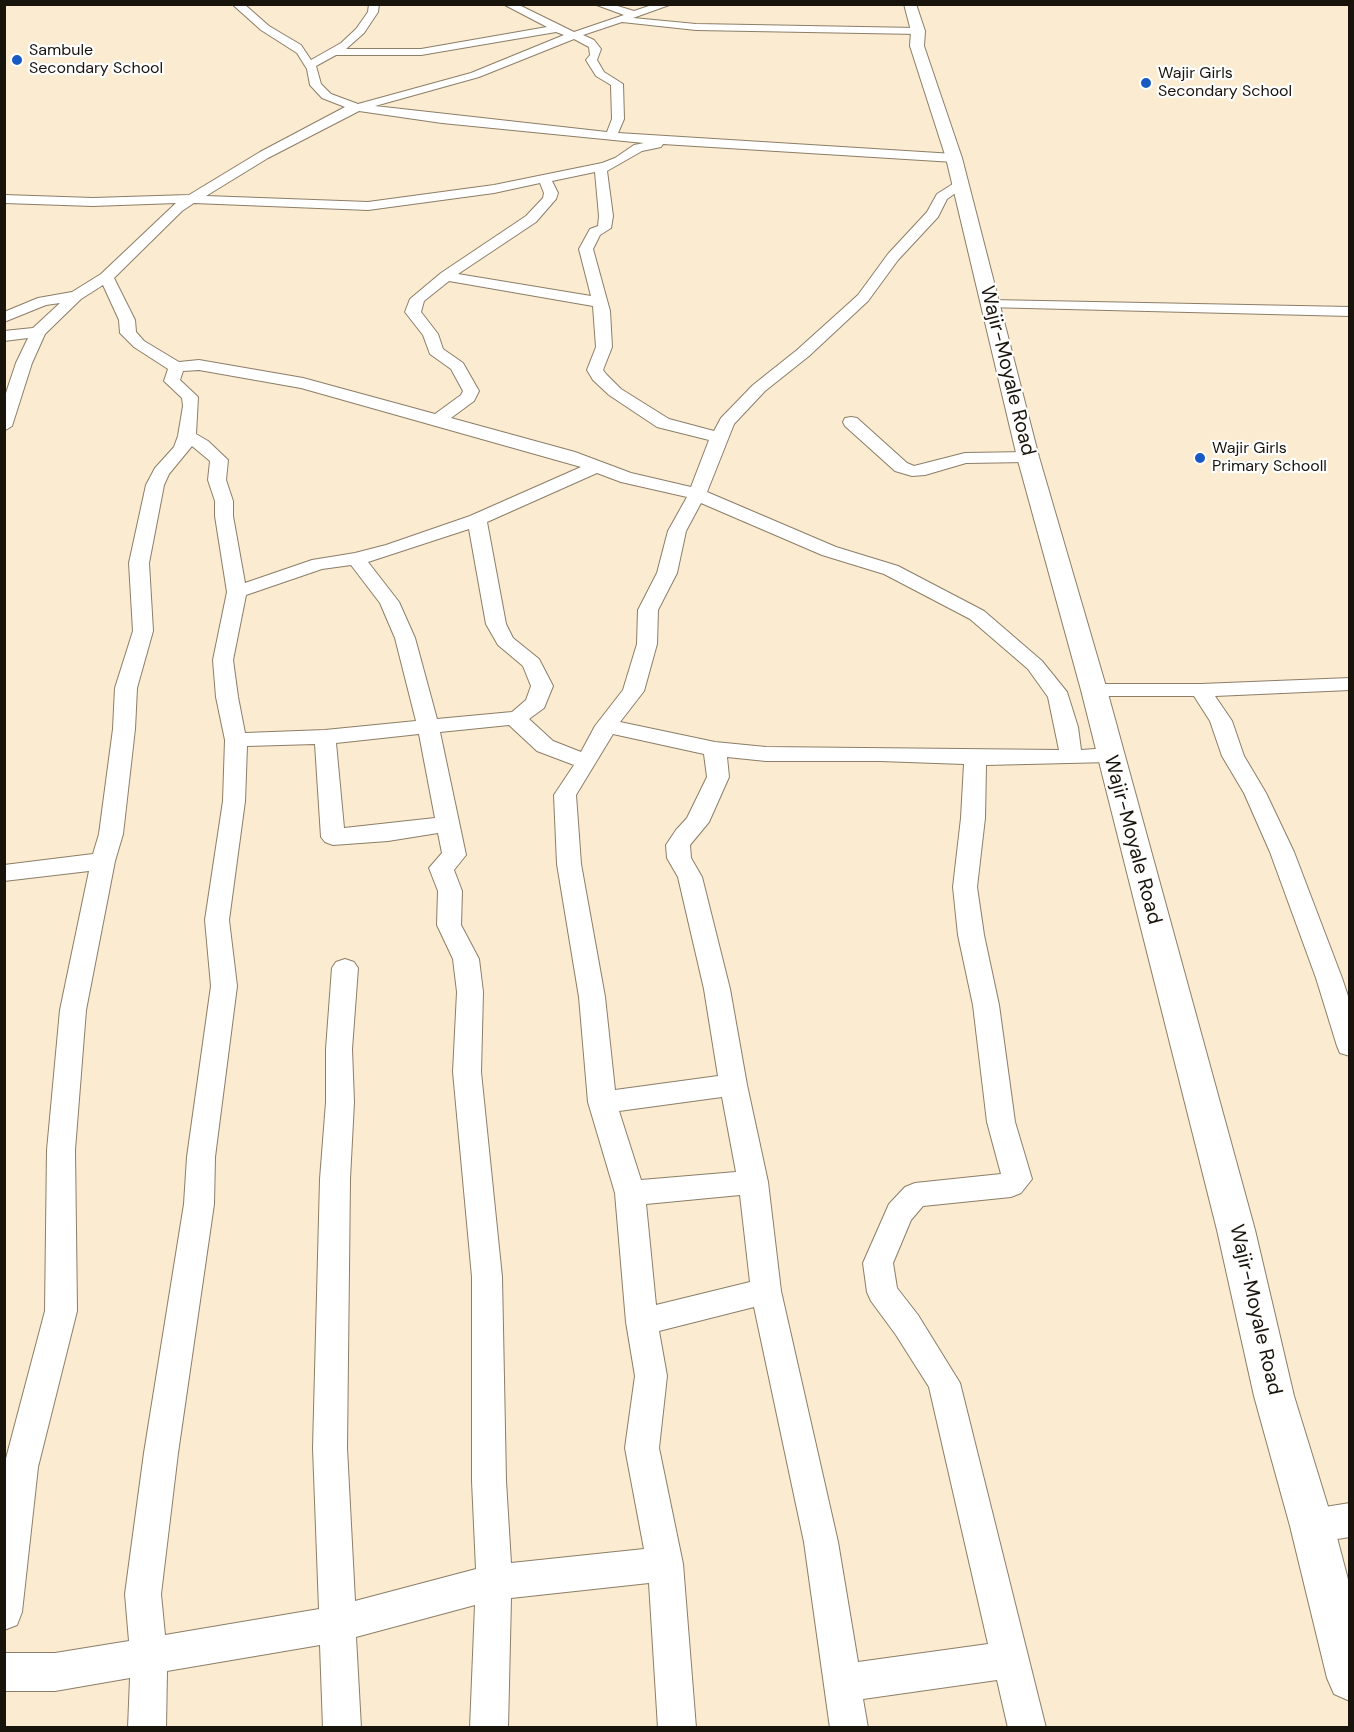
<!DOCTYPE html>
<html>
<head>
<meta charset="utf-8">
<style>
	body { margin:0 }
	#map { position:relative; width:1354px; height:1732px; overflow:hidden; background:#faebd1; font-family:"DM Sans",sans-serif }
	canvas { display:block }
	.frame { position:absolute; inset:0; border:6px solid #19140b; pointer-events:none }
</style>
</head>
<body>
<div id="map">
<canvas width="1354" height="1732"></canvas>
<div class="frame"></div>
</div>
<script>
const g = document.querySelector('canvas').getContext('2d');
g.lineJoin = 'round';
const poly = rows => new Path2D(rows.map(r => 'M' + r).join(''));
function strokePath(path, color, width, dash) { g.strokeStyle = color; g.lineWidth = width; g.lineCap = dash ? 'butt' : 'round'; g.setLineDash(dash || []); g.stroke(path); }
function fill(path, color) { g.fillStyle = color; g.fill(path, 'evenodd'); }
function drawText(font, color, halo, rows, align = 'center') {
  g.font = font + ' "DM Sans",sans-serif'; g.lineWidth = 4.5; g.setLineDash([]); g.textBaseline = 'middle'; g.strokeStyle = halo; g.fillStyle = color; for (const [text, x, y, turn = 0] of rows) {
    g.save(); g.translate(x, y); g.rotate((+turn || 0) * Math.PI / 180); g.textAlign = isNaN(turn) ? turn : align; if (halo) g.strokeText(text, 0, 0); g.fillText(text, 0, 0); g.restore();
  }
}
const minor = poly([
	[232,4,244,4,269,26,301,45,311,60,341,43,356,29,368,12,369,4,379,4,378,12,364,33,346,49,421,49,547,27,503,4,517,4,574,32,624,15,594,4,611,4,634,11,655,4,672,4,633,18,696,24,918,28,923,31,918,34,696,30,622,22,583,35,594,40,601,49,597,60,604,72,623,84,624,119,618,133,954,154,960,158,954,162,663,144,661,147,642,151,607,171,613,216,611,228,600,235,593,249,610,311,612,347,603,370,606,374,621,389,669,419,714,431,721,418,753,385,797,350,858,295,888,254,927,212,937,194,956,182,966,182,967,185,947,199,938,217,898,260,868,301,809,356,765,391,734,424,707,492,836,547,898,566,984,611,1042,661,1067,692,1078,727,1081,750,1110,748,1118,750,1121,755,1118,760,1110,762,986,765,985,818,977,887,984,935,999,1005,1015,1122,1032,1179,1021,1193,1011,1197,923,1206,911,1220,893,1263,897,1288,918,1315,960,1383,1046,1728,1008,1728,997,1680,863,1699,868,1728,830,1728,804,1542,754,1307,659,1331,667,1376,659,1448,683,1564,696,1728,658,1728,649,1583,511,1598,508,1728,470,1728,475,1605,356,1637,361,1728,323,1728,320,1645,167,1671,166,1728,128,1728,130,1678,55,1691,4,1691,4,1653,55,1653,129,1641,125,1594,144,1453,184,1204,187,1157,211,986,205,920,223,801,225,740,216,697,213,660,227,592,215,516,215,501,208,480,210,461,192,446,169,474,164,485,149,563,153,631,137,688,135,729,123,834,115,861,86,1010,75,1150,77,1311,38,1467,22,1612,17,1625,4,1630,4,1466,45,1311,47,1150,60,1010,89,871,4,881,4,865,93,854,99,834,113,729,115,688,133,631,129,563,146,485,155,468,174,447,178,436,183,406,182,398,164,381,168,369,134,347,120,333,119,320,103,285,81,299,45,334,32,363,12,426,4,431,4,399,16,363,28,338,4,341,4,331,33,328,60,303,46,305,4,322,4,312,38,298,72,292,101,274,176,203,93,206,4,203,4,195,93,198,189,195,260,152,345,107,322,98,310,85,307,69,297,53,261,30,232,4],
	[556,32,564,35,471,73,358,104,331,94,321,84,316,66,336,55,421,55,556,32],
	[574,39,589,47,590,55,586,60,596,76,611,85,612,119,607,132,375,106,479,77,574,39],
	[359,111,442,123,644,143,634,145,615,158,602,163,494,185,368,202,206,196,268,158,359,111],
	[595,172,599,216,598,226,590,229,579,249,591,296,458,274,536,222,556,199,558,193,552,181,595,172],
	[540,183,544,193,543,198,526,216,441,273,410,299,405,312,423,335,430,354,451,369,463,391,461,395,435,414,303,378,199,360,179,362,144,341,136,332,135,320,114,278,182,211,194,203,368,210,494,193,540,183],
	[449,281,593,306,596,347,587,370,593,380,609,395,657,427,709,440,691,487,631,473,575,452,451,418,474,401,479,391,463,363,443,349,438,334,421,312,424,301,449,281],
	[199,370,301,388,581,467,470,516,386,545,355,553,312,560,245,583,233,516,233,501,226,480,228,460,208,441,196,434,198,397,180,380,183,371,199,370],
	[597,473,621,482,687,497,668,531,657,573,638,610,637,644,623,690,595,726,581,752,553,741,529,719,544,708,553,686,539,659,513,638,506,624,487,522,597,473],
	[701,503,822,555,884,574,970,619,1028,669,1048,697,1059,750,766,747,715,742,620,722,644,691,657,644,658,610,677,573,686,531,701,503],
	[469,529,486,624,498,645,523,666,531,686,526,700,512,712,437,719,415,638,399,602,368,562,469,529],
	[351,565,380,603,395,638,416,721,325,730,245,733,238,697,233,660,246,595,322,569,351,565],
	[509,725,537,751,574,765,554,795,557,864,579,997,588,1102,615,1193,626,1322,635,1376,625,1448,644,1549,511,1563,506,1481,502,1277,481,1072,483,992,479,959,461,925,462,891,454,870,466,855,440,732,509,725],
	[419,734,435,818,344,828,336,743,419,734],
	[613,734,704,754,707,777,687,818,676,830,666,845,667,858,678,877,704,989,718,1076,615,1090,605,997,581,864,576,795,613,734],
	[315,744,321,837,325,842,333,845,388,841,438,833,442,853,429,868,438,891,437,925,453,959,457,992,453,1072,472,1277,472,1481,476,1569,355,1601,347,1448,350,1179,354,1102,352,1049,358,968,354,962,345,959,336,962,332,968,326,1049,326,1102,320,1179,313,1448,319,1609,165,1635,161,1594,178,1453,214,1204,215,1157,237,986,229,920,245,801,247,746,315,744],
	[727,757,766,761,880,761,964,764,961,818,953,887,958,935,973,1005,987,1122,1001,1174,915,1183,905,1187,889,1204,863,1263,867,1292,871,1301,896,1335,929,1387,988,1644,858,1662,838,1542,781,1291,768,1182,747,1085,730,989,702,877,691,858,690,845,709,822,729,777,727,757],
	[722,1097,736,1172,641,1180,619,1111,722,1097],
	[740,1195,750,1282,656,1305,646,1204,740,1195],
	[991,300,1350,307,1350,316,986,307,984,304,986,301,991,300],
	[851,417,857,418,907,463,914,466,965,453,1028,452,1034,453,1037,457,1034,461,1028,462,966,463,925,475,912,476,895,471,845,426,843,422,845,418,851,417],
	[1350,678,1350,690,1215,696,1232,721,1244,756,1266,793,1294,852,1342,978,1350,1002,1350,1056,1340,1053,1337,1046,1316,978,1270,852,1244,793,1222,756,1210,721,1194,696,1094,696,1087,694,1083,690,1087,686,1094,684,1201,684,1350,678],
	[1350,1503,1350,1537,1312,1543,1300,1538,1295,1526,1300,1514,1312,1509,1350,1503]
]);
const major = poly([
	[904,4,916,4,925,31,924,46,962,158,1039,457,1107,690,1255,1230,1294,1396,1334,1526,1350,1587,1350,1701,1334,1694,1327,1678,1290,1526,1254,1396,1217,1230,1081,690,1017,457,946,158,910,46,911,31,904,4]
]);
strokePath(minor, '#8c7e67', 2);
strokePath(major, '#8c7e67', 2);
fill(minor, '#fff');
fill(major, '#fff');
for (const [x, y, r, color] of [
	[17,60,6,"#1859c4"],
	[1146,83,6,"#1859c4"],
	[1200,458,6,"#1859c4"]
]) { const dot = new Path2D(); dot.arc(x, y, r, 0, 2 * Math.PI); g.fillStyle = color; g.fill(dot); strokePath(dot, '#fff', 2); }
drawText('16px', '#19140b', '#fff', [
	["Sambule",29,51],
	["Secondary School",29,69],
	["Wajir Girls",1158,74],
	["Secondary School",1158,92],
	["Wajir Girls",1212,449],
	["Primary Schooll",1212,467]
], 'left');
drawText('20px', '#19140b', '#fff', [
	["Wajir-Moyale Road",1007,371,76],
	["Wajir-Moyale Road",1132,840,75],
	["Wajir-Moyale Road",1255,1310,77]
]);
</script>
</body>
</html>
